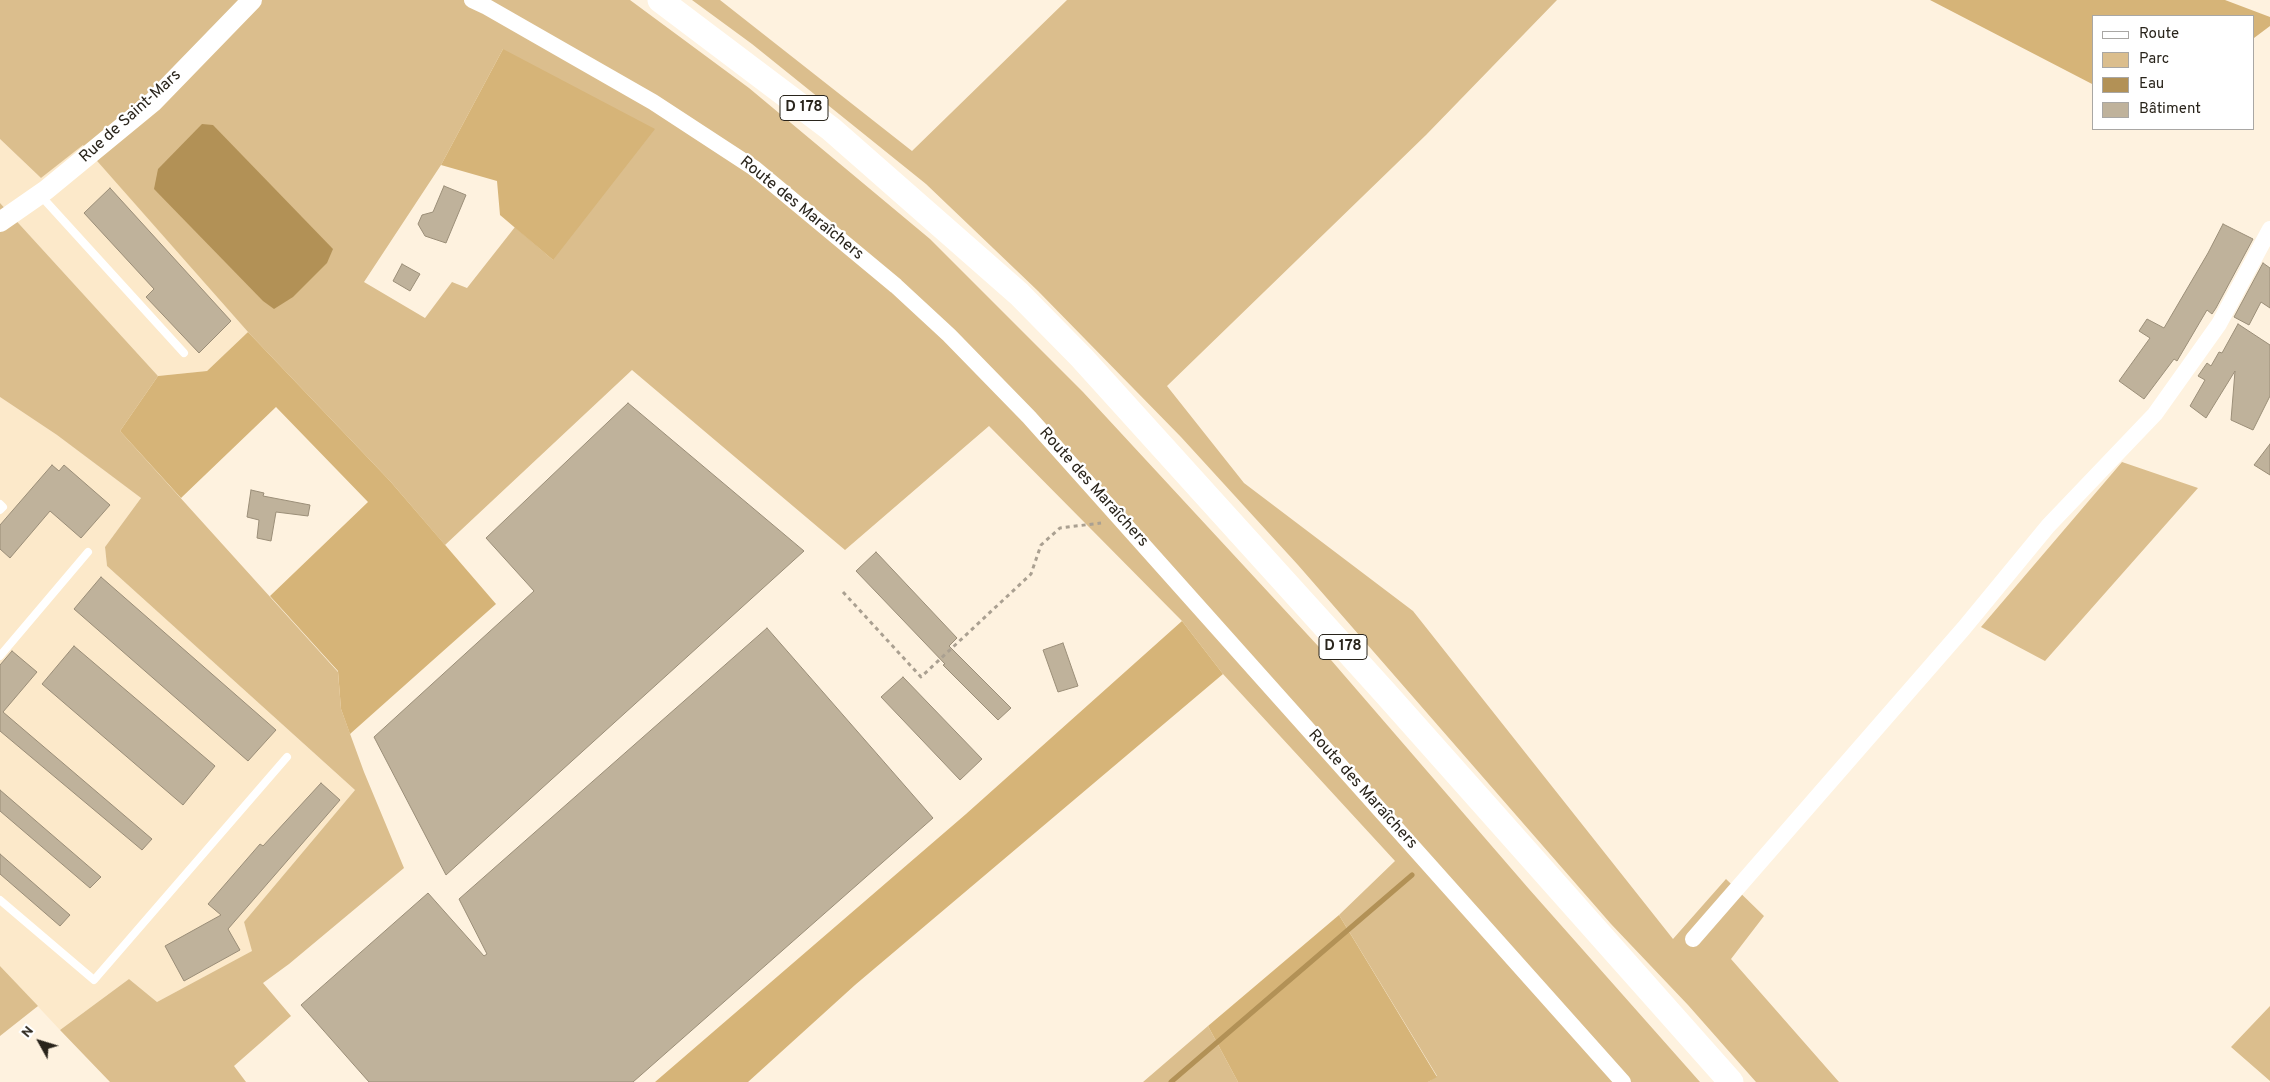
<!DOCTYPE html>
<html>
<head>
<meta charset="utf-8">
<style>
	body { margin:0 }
	#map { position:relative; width:2270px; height:1082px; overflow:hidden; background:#fef2df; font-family:Overpass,sans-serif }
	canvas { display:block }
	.legend { position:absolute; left:2092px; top:15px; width:162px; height:115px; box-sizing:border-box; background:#fff; border:1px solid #a9a7a4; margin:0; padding:6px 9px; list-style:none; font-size:15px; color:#29241b }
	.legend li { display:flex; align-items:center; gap:10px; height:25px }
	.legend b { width:25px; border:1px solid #a9a7a4 }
	.north { position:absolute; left:15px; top:1017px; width:50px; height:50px; -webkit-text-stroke:4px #fff; paint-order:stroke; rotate:309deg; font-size:14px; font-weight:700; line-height:20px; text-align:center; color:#29241b }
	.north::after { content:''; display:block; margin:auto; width:18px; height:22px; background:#29241b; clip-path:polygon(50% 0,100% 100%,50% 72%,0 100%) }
</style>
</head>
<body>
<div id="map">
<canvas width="2270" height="1082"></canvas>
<ul class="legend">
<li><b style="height:6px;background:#fff"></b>Route</li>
<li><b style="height:14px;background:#dbbe8d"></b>Parc</li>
<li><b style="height:14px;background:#b29156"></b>Eau</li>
<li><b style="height:14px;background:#bfb29b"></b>Bâtiment</li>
</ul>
<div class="north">N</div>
</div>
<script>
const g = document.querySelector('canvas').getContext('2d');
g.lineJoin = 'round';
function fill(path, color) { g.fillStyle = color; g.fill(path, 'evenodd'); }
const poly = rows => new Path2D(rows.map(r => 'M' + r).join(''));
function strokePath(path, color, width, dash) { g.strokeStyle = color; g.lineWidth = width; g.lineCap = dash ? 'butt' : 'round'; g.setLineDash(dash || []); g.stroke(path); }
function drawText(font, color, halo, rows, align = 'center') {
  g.font = font + ' Overpass,sans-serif'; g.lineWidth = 4.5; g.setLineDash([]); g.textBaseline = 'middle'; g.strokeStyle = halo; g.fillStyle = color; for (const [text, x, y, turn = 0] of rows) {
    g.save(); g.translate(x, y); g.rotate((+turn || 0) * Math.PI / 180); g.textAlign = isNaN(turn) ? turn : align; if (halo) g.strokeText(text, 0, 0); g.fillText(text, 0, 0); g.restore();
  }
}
fill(poly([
	[0,139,41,178,83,144,248,332,207,371,158,376,0,203],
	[0,397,57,435,141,498,105,547,107,566,355,790,244,922,253,951,157,1002,129,979,60,1030,0,966]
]), '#fce9ca');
fill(poly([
	[0,0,630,0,749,88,930,239,1083,392,1331,660,1529,889,1700,1082,1428,1082,1437,1076,1339,915,1395,861,1223,674,1182,621,989,426,845,550,632,370,445,545,390,481,248,332,83,145,41,178,0,139],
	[503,49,553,260,515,227,467,288,452,282,425,318,364,282,441,165],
	[692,0,720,0,912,151,1067,0,1557,0,1426,135,1167,386,1244,483,1413,611,1673,939,1726,879,1764,916,1731,959,1839,1082,1756,1082,1688,1005,1611,924,1298,565,1181,437,1038,291,926,184,752,44],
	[0,203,158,376,120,431,338,672,341,709,364,772,404,868,289,964,263,983,291,1016,234,1066,246,1082,110,1082,60,1030,129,979,157,1002,252,951,244,922,355,790,107,566,105,547,141,498,57,435,0,397],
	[2122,462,2198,488,2045,661,1981,627],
	[0,966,38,1006,0,1036],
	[2270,1006,2270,1081,2231,1047],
	[1208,1026,1238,1082,1143,1082]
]), '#dbbe8d');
fill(poly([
	[1930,0,2225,0,2270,17,2270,26,2254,38,2254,16,2094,16,2094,85],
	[503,49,655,129,553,260,500,215,497,181,441,165],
	[248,332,390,481,496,604,350,734,341,709,338,671,270,596,368,502,276,407,181,498,120,431,158,376,207,371],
	[1182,621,1223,674,855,985,748,1082,655,1082,966,814],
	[1339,915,1437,1077,1428,1082,1238,1082,1208,1026]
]), '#d6b478');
fill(poly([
	[202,124,213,125,333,249,327,263,293,297,274,309,263,301,154,189,158,169]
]), '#b29156');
strokePath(poly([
	[1171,1082,1412,875]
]), '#b29156', 5);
const building = poly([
	[444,186,466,195,446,243,425,236,418,224,422,215,433,212,444,186],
	[110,188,231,321,199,353,146,297,154,289,84,213,110,188],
	[2223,224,2253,239,2216,308,2212,314,2207,310,2177,361,2174,359,2144,399,2119,381,2150,338,2139,331,2147,319,2164,328,2208,253,2223,224],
	[2263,263,2270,268,2270,308,2261,302,2249,325,2234,317,2263,263],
	[402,264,420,274,410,291,393,281,402,264],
	[2238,324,2270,345,2270,396,2253,430,2231,420,2235,371,2206,418,2190,406,2205,380,2198,376,2207,363,2211,366,2219,352,2222,353,2238,324],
	[628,403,804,551,446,875,374,737,534,591,486,538,628,403],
	[2270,444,2270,475,2254,465,2270,444],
	[52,465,59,471,64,465,110,505,81,538,50,511,10,558,0,549,0,525,52,465],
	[251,490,264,493,263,496,310,505,308,516,276,512,271,541,257,538,259,520,247,517,251,490],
	[876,552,957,638,949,646,1011,708,998,720,943,665,945,664,856,571,876,552],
	[101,577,276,730,248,761,74,609,101,577],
	[767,628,933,818,633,1082,369,1082,301,1005,428,893,484,956,487,954,459,899,767,628],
	[1063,643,1078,686,1058,692,1043,650,1063,643],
	[74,646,215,766,183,805,42,684,74,646],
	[12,651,37,672,3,712,152,839,142,850,0,731,0,665,12,651],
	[903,677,982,759,960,780,881,697,903,677],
	[321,783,340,800,228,929,240,950,184,981,165,946,221,915,208,904,260,844,263,846,321,783],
	[0,790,101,877,90,888,0,811,0,790],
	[0,854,70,915,60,926,0,874,0,854]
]);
fill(building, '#bfb29b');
strokePath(building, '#9b8e78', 1);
strokePath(poly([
	[843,592,921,677,1031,574,1041,545,1060,528,1101,523]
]), '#aaa091', 3, [4, 4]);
strokePath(poly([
	[41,196,184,353],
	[0,504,3,507,0,510],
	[0,656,88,552],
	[0,900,94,980,287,757]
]), '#fff', 8);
strokePath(poly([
	[472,0,487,7,653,102,754,168,896,286,949,335,1029,417,1623,1082],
	[1693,939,1964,628,2048,526,2155,414,2219,324,2270,229]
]), '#fff', 16);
strokePath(poly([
	[0,222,46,190,153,102,252,0]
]), '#fff', 20);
strokePath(poly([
	[660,0,831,129,1019,294,1082,358,1388,696,1731,1082]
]), '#fff', 25);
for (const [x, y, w] of [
	[804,108,48],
	[1343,647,48]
]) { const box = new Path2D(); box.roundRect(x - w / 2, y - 12.5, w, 25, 4); g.fillStyle = '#fff'; g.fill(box); strokePath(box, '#29241b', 1); }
drawText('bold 15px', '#29241b', null, [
	["D 178",804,108],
	["D 178",1343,647]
]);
drawText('16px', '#29241b', '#fff', [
	["Rue de Saint-Mars",131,117,-42],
	["Route des Maraîchers",801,209,39],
	["Route des Maraîchers",1093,488,48],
	["Route des Maraîchers",1362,790,48]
]);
</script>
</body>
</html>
